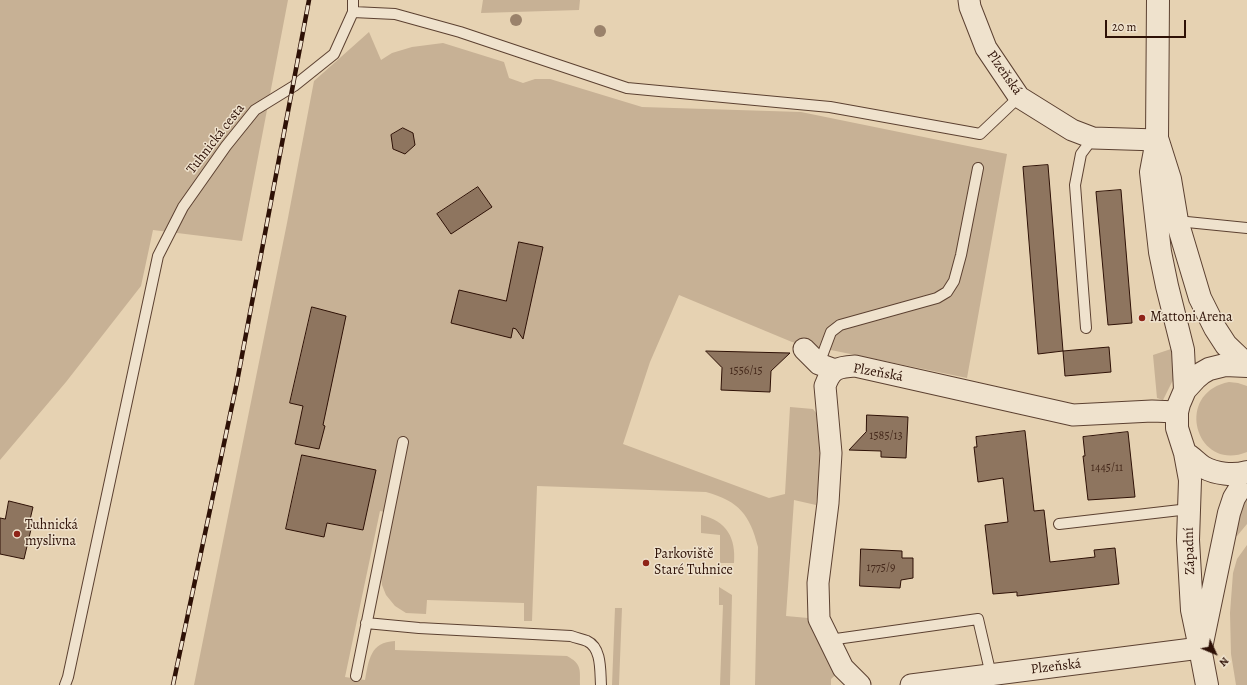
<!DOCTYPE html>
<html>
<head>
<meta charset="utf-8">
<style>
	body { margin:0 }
	#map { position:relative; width:1247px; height:685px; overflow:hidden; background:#e6d2b2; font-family:Alegreya,serif }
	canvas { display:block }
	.north { position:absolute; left:1195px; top:633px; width:40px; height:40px; -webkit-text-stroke:3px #efe2cd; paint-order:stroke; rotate:134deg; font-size:11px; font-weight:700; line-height:16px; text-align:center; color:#2e1106 }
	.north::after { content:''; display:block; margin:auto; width:14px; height:18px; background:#2e1106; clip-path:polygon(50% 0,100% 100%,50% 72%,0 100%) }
	.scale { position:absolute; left:1105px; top:20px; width:81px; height:18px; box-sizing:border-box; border:2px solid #2e1106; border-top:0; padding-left:5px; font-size:12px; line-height:14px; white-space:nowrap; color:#2e1106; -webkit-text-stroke:3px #efe2cd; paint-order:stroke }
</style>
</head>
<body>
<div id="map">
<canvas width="1247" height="685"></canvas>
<div class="north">N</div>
<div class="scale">20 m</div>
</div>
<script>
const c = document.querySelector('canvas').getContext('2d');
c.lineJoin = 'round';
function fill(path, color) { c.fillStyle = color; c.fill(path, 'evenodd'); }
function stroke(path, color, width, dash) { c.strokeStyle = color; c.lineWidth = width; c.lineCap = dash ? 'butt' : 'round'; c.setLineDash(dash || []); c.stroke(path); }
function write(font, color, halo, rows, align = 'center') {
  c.font = font + ' Alegreya,serif'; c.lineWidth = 3; c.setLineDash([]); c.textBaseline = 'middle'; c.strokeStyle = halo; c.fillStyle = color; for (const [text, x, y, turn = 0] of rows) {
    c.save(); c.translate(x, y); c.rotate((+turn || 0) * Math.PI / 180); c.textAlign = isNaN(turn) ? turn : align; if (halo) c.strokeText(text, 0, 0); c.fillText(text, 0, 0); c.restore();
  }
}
fill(new Path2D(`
	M0,0h288l-46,241 -89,-11 -12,56 -75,96 -66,78z
	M483,0h97l-1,10 -98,3z
	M369,32l12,28 11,-7 20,-6 31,-4 61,19 5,16 14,5 12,-4h15l92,28 159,5 206,42 -40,224 -175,-36 -113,-47 -29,67 -27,82 146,54 16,-4 5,-87 23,2 7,9 3,36 -7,51 -22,-5 -8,116 33,3 24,49 -12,11v6h-76l3,-138c-8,-32 -19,-46 -52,-55l-169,-6 -5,135h-8v-18l-97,-3 -1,14 -20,-1 -11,-7 -9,-11 -4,-10 -1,-11 13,-60 -14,-3 -35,166 20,3c4,-20 5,-38 30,-39v9l172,6c15,8 13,14 13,29h-386l93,-462 27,-142z
	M1174,348l3,24 -14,28 -6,-2 -4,-43z
	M1229,382l9,1 9,3v66c-51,21 -74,-59 -18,-70z
	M1247,495v29l-10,12 -9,1z
	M701,515c26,6 35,23 33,48h-14v-28l-19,-2z
	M1247,545v140h-11l-5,-31 -1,-41 3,-40 4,-14z
	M719,587l13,8 -2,90h-10l3,-80h-4z
	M615,608h7l-3,77h-7z`), '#c7b195');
const building = new Path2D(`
	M403,128l10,5 2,12 -10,9 -12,-5 -2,-14z
	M1048,165l15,186 46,-4 2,25 -46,4 -2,-25 -25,3 -15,-187z
	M478,187l14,20 -41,27 -14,-20z
	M1121,190l11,133 -24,2 -12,-133z
	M519,242l24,5 -20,92 -7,-10 -3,-1 -2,10 -60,-15 8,-33 47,11z
	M312,307l34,9 -23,109 2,1 -6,23 -24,-5 8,-38 -13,-3z
	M706,351l84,2 -19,18 -1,21 -49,-2 1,-22z
	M867,415l41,2 -2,41 -25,-1v-6l-32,-1 17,-18z
	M1025,431l9,80 10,-1 6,52 45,-5 -1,-7 21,-2 4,36 -102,12v-4l-24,2 -8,-69 23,-3 -5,-44 -25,4 -4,-35h3l-1,-10z
	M1128,432l7,65 -47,3 -5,-44h2l-2,-19z
	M302,455l74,15 -13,60 -36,-7 -3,14 -38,-8z
	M9,501l24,6 -4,17 3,1 -8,34 -24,-5v-36l5,1z
	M861,549l41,2v7h11v20l-12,2 -1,8 -40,-2z`);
fill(building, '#8e755f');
stroke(building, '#2e1106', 1);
const service = new Path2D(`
	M353,12l42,2 65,18 167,56 203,19 150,27 39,-37
	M1177,221l70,7
	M1086,328l-11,-143 6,-31 12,-16
	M819,364l12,-32 9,-7 97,-27 10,-6 7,-11 7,-26 17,-87
	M1059,524l130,-15
	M366,623l53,5 152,8c5,2 11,3 16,5 15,7 13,30 14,44
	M829,640l149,-21 13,56
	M356,676l47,-234
	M65,685l3,-8 90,-421 25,-49 43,-61 29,-36 39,-24 40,-32 19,-42v-12`);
const minor = new Path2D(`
	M969,0l1,7 16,41 33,49 53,33 21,8 64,2
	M804,349l15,15 16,6
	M860,685l-17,-17 -24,-49 -1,-36 10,-80 3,-50 -6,-67c6,-17 12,-19 30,-20l218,49 79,-4 25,1
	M911,685l289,-37`);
const tertiary = new Path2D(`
	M1158,0l-1,140 -6,32 9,80 7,34 16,64 2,40
	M1158,141l12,38 7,42 23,77 15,30 11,17 21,20
	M1185,453c7,4 12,10 18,14 13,7 30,9 44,5
	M1202,643l27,-130 5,-15 13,-21
	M1207,685l-7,-37 -8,-38 -4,-70 2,-60 -5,-27 -8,-25v-16l2,-8 6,-14 11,-12 6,-5 7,-4 16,-4 22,1`);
stroke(service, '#5c4131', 12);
stroke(minor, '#5c4131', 23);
stroke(tertiary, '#5c4131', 24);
stroke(service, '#efe2cd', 10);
stroke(minor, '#efe2cd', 21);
stroke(tertiary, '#efe2cd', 22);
const rail = new Path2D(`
	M173,685l64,-303 72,-382`);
stroke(rail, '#2e1106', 4.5);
stroke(rail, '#efe2cd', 3, [9]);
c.fillStyle = '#9a826b';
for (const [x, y] of [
	[516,20],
	[600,31]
]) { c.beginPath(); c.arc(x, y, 6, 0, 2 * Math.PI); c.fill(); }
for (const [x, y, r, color] of [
	[1142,318,4,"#8f2418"],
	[17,534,4,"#8f2418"],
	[646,563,4,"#8f2418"]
]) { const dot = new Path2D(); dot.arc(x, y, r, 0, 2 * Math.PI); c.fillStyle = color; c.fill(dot); stroke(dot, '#efe2cd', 1.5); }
write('12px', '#462a1c', null, [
	["1556/15",746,371],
	["1585/13",886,436],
	["1445/11",1107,468],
	["1775/9",881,568]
]);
write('14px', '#2e1106', '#efe2cd', [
	["Plzeňská",1004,73,55],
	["Tuhnická cesta",216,139,-52],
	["Plzeňská",878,373,10],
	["Západní",1190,551,-92],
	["Plzeňská",1056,667,-7]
]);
write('14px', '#2e1106', '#efe2cd', [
	["Mattoni Arena",1150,318],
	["Tuhnická",25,526],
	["myslivna",25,542],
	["Parkoviště",654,555],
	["Staré Tuhnice",654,571]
], 'left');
</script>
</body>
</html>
